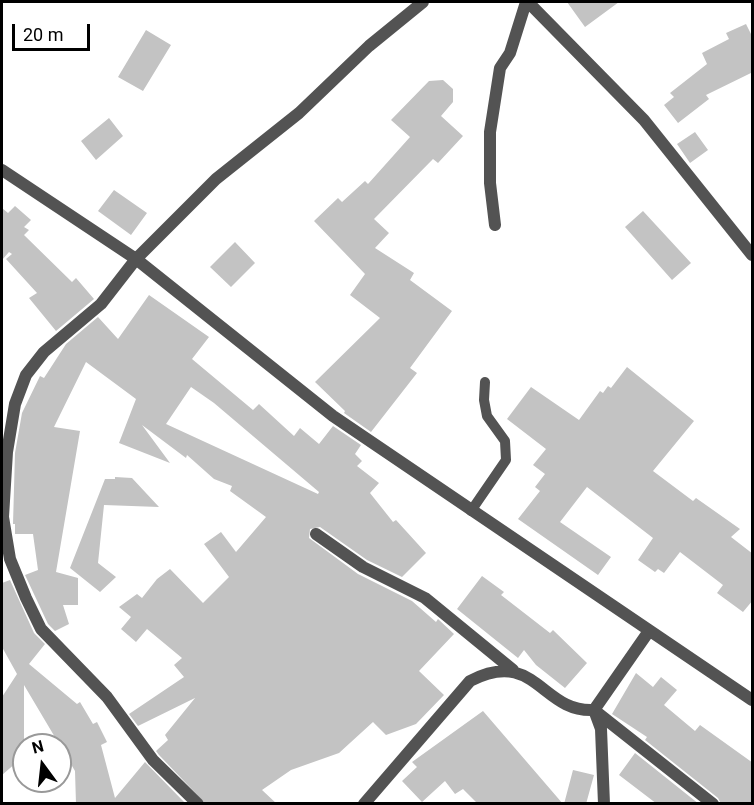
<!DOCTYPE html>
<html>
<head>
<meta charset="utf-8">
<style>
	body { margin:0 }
	#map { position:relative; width:754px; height:805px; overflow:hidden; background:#fff; font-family:Roboto,sans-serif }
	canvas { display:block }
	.frame { position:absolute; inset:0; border:3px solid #000; pointer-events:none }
	.north { position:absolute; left:12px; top:733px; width:60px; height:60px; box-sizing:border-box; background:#fff; border:2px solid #999; border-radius:50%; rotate:345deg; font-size:16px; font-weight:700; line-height:24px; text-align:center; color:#000 }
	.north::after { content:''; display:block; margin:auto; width:21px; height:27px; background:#000; clip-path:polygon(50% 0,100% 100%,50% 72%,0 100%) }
	.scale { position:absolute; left:12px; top:24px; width:78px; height:27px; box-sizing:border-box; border:3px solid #000; border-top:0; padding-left:8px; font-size:18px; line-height:21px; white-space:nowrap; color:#000; -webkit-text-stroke:4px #fff; paint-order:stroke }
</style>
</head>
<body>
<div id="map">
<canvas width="754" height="805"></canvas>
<div class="frame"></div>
<div class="north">N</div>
<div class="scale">20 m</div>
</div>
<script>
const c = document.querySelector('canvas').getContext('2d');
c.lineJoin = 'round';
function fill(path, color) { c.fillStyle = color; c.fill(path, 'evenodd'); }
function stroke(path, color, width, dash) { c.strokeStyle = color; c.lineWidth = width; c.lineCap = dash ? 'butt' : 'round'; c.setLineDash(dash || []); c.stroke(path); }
fill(new Path2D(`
	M567,2h52l-34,25z
	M746,24l7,14v34l-47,23 3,4 -31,24 -14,-18 10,-8 -4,-4 37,-29 -5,-11 27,-14 -3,-6z
	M146,30l25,15 -28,46 -25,-14z
	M443,80l10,9v13l-12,14 22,20 -25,27 -5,-4 -59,60 15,14 -14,15 39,25 -4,7 42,31 -42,57 7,5 -46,59 -27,-19 1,-2 -30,-29 65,-64 -30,-23 15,-21 -51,-53 24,-23 4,4 23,-21 3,3 42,-47 -19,-17 38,-39z
	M109,118l14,18 -27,24 -15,-19z
	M695,132l13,18 -18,13 -13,-19z
	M114,190l33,23 -16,22 -33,-24z
	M15,206l16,14 -7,7 5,3 -5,5 48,47 4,-4 18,21 -38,32 -27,-33 8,-5 -31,-34 6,-5 -3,-2 -7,8v-52l6,5z
	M643,211l48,52 -19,17 -47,-53z
	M235,242l20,21 -24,24 -21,-20z
	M149,295l60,42 -17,22 61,51 6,-6 35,32 6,-8 19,16 14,-18 28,19 -6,9 7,7 -5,5 22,17 -9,10 23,29 3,-2 30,33 -24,24 -35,-17 -47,-33 -10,2 -1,9 49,36 54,27 24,21 2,-3 16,15 -35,37 25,24 -28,29 -30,11 -13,-13 -34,31 -48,17 -29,20 15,14h-71l-47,-49 -3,-4 12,-11 -3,-5 30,-37 -57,28 -9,-12 55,-37 -10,-12 8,-7 -35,-29 -11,13 -15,-13 10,-12 -12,-10 18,-13 5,4 15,-19 13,-10 33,34 26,-26 -25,-33 17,-12 15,20 30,-35 -36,-26 2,-5 -18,-7 -27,-24 -1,3 -44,-33 28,38 -51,-20 17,-44 -50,-37 -32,65 26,4 -24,141 22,6v27h-15l6,19 -14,7 -7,-7 -23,-49 13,-5 -5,-36h-18v-10h-2l2,-71 7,-40 18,-37 4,2 22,-34 32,-27 20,22zM191,387l23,16 105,89 -1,2 -152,-70z
	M627,367l67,54 -41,50 40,30 3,-3 44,31 -9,8 22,17v46l-10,12 -26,-19 6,-8 -43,-33 -16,21 -6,-4 -3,3 -17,-12 15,-22 -66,-51 -27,35 51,35 -13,18 -80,-56 22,-28 -5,-4 10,-13 -12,-9 13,-16 -39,-30 24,-32 48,33 21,-29 3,2 5,-7 3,2z
	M115,477l17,1 27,29 -55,-2 -6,58 18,14 -16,15 -30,-24 35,-89h10z
	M482,576l22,16 -3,3 49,38 3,-3 34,33 -22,25 -29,-23 -12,-15 -6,8 -61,-49z
	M10,580l24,53 11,11 -16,20 48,40 3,-2 13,22 4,-2 10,20 -6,3 14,53 30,-36 41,42h-110l-1,-33 -51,-86v71l-22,19v-78l15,-23 -15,-27v-64z
	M636,673l17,14 8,-10 16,13 -13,15 31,26 5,-6 53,38v41h-32l-3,-6 -73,-58 2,-3 -35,-23z
	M483,711l80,93h-85l-15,-15 -8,5 -10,-13 -23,21 -20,-21 15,-14 -5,-5z
	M635,753l64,51h-42l-38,-29z
	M573,770l21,5 -8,29h-22z`), '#c3c3c3');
stroke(new Path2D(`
	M471,511l35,-51 -1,-19 -18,-25 -3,-16 1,-18`), '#535353', 10);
stroke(new Path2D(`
	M528,2l116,118 108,135
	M2,170l134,89 197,157 419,284
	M495,225l-5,-42v-51l10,-64 10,-15 16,-51
	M316,534l47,33 62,31 88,72
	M594,710l119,94
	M594,710l7,19 3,75
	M198,804l-45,-44 -46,-63 -66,-68 -15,-31 -16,-39 -7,-42 4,-65 8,-48 11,-29 18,-23 57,-48 35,-45 80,-80 83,-66 70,-67 54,-44
	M364,804l106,-123c66,-34 71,32 124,29l55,-79`), '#535353', 12);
</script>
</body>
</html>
